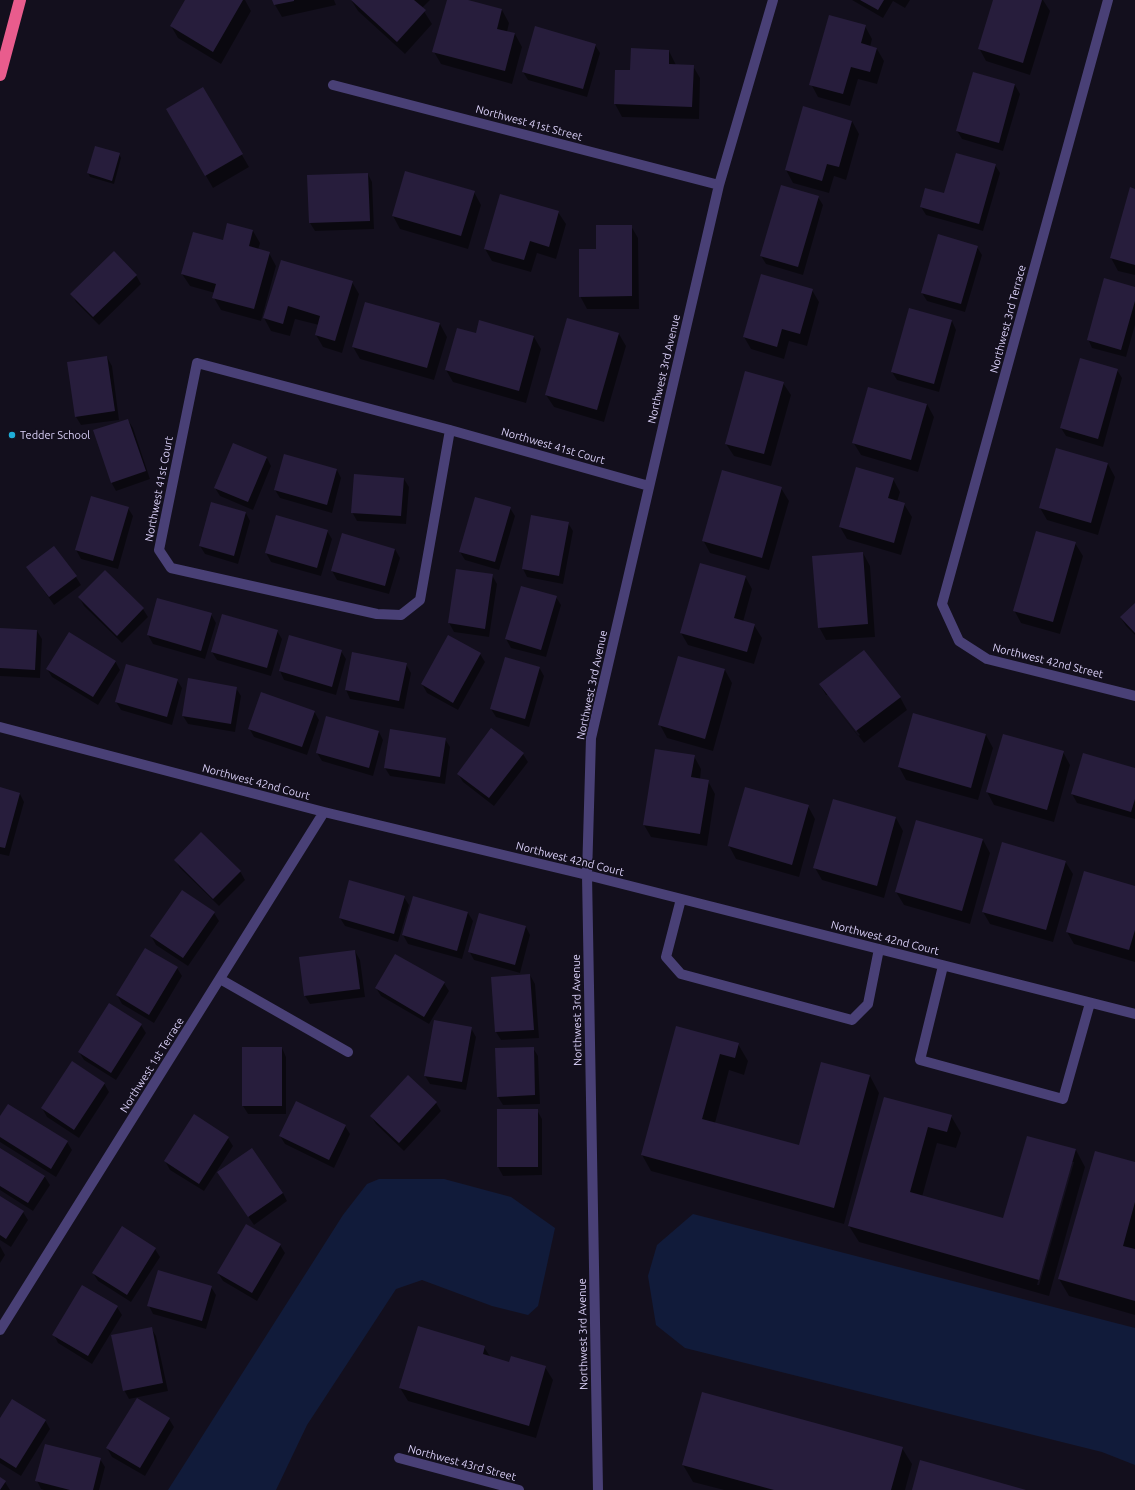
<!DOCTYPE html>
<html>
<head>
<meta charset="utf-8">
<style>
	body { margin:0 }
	canvas { display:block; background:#130f1d }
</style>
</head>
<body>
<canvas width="1135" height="1490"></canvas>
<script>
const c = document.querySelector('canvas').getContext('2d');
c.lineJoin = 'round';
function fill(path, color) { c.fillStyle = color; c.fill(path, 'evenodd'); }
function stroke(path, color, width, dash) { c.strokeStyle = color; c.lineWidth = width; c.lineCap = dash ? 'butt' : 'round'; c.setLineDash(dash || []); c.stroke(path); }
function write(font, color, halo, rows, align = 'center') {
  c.font = font + ' Ubuntu,sans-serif'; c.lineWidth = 3.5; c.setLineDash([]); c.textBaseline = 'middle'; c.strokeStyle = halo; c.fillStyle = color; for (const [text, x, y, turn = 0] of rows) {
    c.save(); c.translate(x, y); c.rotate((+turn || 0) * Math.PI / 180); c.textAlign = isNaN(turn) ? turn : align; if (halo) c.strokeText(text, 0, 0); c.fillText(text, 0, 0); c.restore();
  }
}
fill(new Path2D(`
	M379,1179h65l67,18 44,31 -17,78 -10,9 -36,-9 -70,-26 -26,9 -89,136 -31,65h-108l175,-275 24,-31z
	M693,1214l442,114v137l-33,-13 -417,-104 -29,-23 -8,-49 9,-31z`), '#111b3a');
fill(new Path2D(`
	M186,0h59l6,11 -30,53 -43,-26 -7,-12z
	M273,0h61l2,5 -54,12 -7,-12z
	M351,0h79l-8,8 10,16 -27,30 -47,-43z
	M448,0h17l37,10 7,13 -2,9 8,2 7,13 -10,37 -71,-20 -7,-12z
	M852,0h58l-5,8 -12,-7 -10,17z
	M994,0h49l7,11 -20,64 -44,-14 -7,-13z
	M865,26l7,13 -2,8 7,2 7,12 -7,23 -19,-5 -8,27 -32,-9 -7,-13z
	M595,45l5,8 -13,44 -59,-17 -5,-8z
	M669,51l7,14 17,1 7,12 -1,41 -77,-2 -7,-13 16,-33z
	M973,73l42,12 5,9 -17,57 -41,-12 -5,-8z
	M203,88l46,79 -36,21 -46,-79z
	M852,121l7,13 -13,46 -12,-4 -5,17 -36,-10 -7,-13z
	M95,147l24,7 2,4 -7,26 -24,-7 -2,-4z
	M995,165l5,8 -17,58 -57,-16 -5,-8 24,-13z
	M405,172l69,20 7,13 -13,44 -68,-20 -7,-13z
	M368,174l4,8 2,47 -59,2 -5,-8z
	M1135,190v85l-17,-4 -7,-13z
	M818,197l5,8 -20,70 -37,-11 -5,-8z
	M558,212l8,12 -10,35 -19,-6 -6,19 -39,-11 -7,-12z
	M631,226l7,12 1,71h-52l-7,-13 17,-46z
	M253,231l7,12 -2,7 11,3 7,13 -15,55 -40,-11 -7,-12 1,-5 -25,-7 -8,-12 41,-33z
	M977,247l5,8 -17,57 -38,-11 -5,-8z
	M281,261l71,21 7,12 -17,59 -19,-6 -7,-12 3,-10 -24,-6 -5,17 -19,-5 -7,-13z
	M136,275l5,9 -42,41 -23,-23 -4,-8z
	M1135,288v37l-9,32 -34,-9 -4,-9z
	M812,290l7,12 -12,44 -18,-5 -5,18 -33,-10 -7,-12z
	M952,321l4,9 -17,62 -42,-12 -5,-8z
	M440,324l7,13 -13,43 -74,-21 -7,-12z
	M619,334l7,12 -22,76 -50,-15 -8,-12z
	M476,335l58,2 7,12 -15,54 -73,-21 -7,-12z
	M107,357l5,9 7,54 -38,5 -5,-8z
	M1117,370l5,8 -19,69 -37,-11 -5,-8z
	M783,383l8,12 -20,71 -37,-10 -8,-12z
	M927,404l7,13 -16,55 -57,-17 -8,-13z
	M128,420l5,8 17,51 -34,12 -5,-9z
	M1057,449l51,15 7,13 -17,58 -51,-15 -7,-12z
	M267,458l4,8 -18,44 -33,-14 -5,-8z
	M337,470l4,8 -9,35 -52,-15 -5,-8z
	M404,479l5,8 -3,37 -49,-3 -5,-9z
	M893,479l7,13 -3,10 7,2 8,13 -11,38 -54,-16 -7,-12z
	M781,488l8,13 -20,69 -59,-17 -7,-13z
	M128,508l5,8 -15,53 -37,-10 -5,-9z
	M510,508l5,8 -16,54 -34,-10 -5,-8z
	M246,513l4,8 -12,43 -33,-10 -5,-8z
	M568,523l5,8 -10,53 -36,-7 -4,-8z
	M327,531l5,8 -11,37 -50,-14 -5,-9z
	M1075,543l8,13 -23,78 -39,-11 -7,-13z
	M395,549l5,9 -11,36 -52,-14 -5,-9z
	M863,553l7,13 5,71 -49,3 -7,-13z
	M27,567l49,10 5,8 -27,20z
	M105,571l38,38 5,8 -26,26 -38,-37 -5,-9z
	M492,575l5,9 -8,53 -35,-5 -5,-9z
	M745,576l7,13 -9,33 11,3 8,13 -8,26 -66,-19 -7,-12z
	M556,597l5,8 -15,52 -35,-9 -5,-9z
	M158,599l53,15 5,9 -11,36 -52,-15 -5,-9z
	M1135,604v31l-9,-9 -5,-8z
	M0,629l37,2 5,8 -2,39 -40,-2z
	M277,631l5,8 -11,37 -54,-16 -5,-8z
	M290,636l51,15 5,8 -10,36 -52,-15 -4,-9z
	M353,653l53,11 5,9 -7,36 -54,-10 -4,-9z
	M480,654l5,8 -27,48 -31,-17 -5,-9z
	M679,657l46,13 7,13 -19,68 -46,-13 -7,-13z
	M115,661l5,9 -22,35 -46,-28 -5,-8z
	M539,667l5,9 -15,51 -33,-10 -5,-8z
	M177,680l5,8 -10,37 -51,-15 -5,-8z
	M820,685l80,12 7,13 -43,33 -37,-47 31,40 2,-1 -31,-40h-3z
	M236,688l5,8 -6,36 -47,-8 -5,-8z
	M314,711l5,9 -12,35 -53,-18 -5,-9z
	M379,732l4,8 -10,36 -51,-15 -5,-8z
	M986,735l7,13 -15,52 -72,-20 -7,-13z
	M445,739l5,8 -5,37 -55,-8 -5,-8z
	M1063,752l7,13 -16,57 -60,-17 -7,-13z
	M523,754l5,8 -34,44 -31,-24 -5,-8z
	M694,756l7,13 -1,11 8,1 7,13 -8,52 -56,-9 -7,-12z
	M1135,769v50l-58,-16 -5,-9z
	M0,788l20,6 4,8 -15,54 -9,-2z
	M745,788l63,18 7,13 -16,58 -63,-18 -7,-13z
	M896,818l7,13 -19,67 -62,-18 -7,-12z
	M983,840l7,13 -20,71 -66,-19 -8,-13z
	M175,860l65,11 5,9 -26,26 -39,-38z
	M1065,861l8,13 -20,68 -63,-18 -7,-12z
	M1135,887v75l-61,-18 -7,-12z
	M404,897l5,8 -11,37 -53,-16 -5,-8z
	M414,898l54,15 5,8 -11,38 -54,-15 -5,-9z
	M214,913l5,8 -31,45 -32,-21 -5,-9z
	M526,927l4,8 -10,38 -46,-13 -5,-9z
	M355,951l5,9 5,37 -55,7 -5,-8z
	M177,968l5,8 -28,47 -32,-19 -5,-9z
	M530,975l5,9 4,54 -38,2 -5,-8 -4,-54z
	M444,983l5,8 -20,33 -48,-28 -5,-8z
	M141,1025l5,8 -30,47 -32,-20 -5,-8z
	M677,1027l61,17 10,17 -4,14 -15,-5 -14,53 84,23 71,-70 9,17 -35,131 -193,-53 -9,-16z
	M471,1028l5,9 -10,53 -36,-6 -5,-8z
	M282,1048l4,9v57h-38l-5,-8z
	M533,1048l5,8 2,48 -37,1 -5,-8z
	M408,1077l28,26 5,8 -37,40 -28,-27 -5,-8z
	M104,1083l5,9 -30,46 -32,-21 -5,-9z
	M885,1098l66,18 10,17 -5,15 -19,-5 -15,54 82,23 23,-83 49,13 9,17 -36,129 -190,-54 -10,-16zM1072,1162h2l-35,123h-2z
	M498,1110h39l5,9v56l-39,1 -5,-9z
	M0,1118l67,24 5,8 -16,27 -56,-35z
	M345,1126l5,8 -16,34 -49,-24 -5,-8z
	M228,1138l5,8 -29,45 -34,-21 -5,-9z
	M0,1149l45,28 5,8 -17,26 -33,-21z
	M1135,1163v152l-66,-19 -10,-17z
	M218,1172l65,21 4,8 -33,24z
	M0,1197l23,15 5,8 -17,27 -11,-7z
	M280,1245l5,8 -28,48 -34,-20 -5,-8z
	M0,1246l5,9 -5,8z
	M155,1249l5,8 -29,45 -33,-21 -5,-8z
	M211,1287l5,8 -10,34 -53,-15 -4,-8z
	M117,1307l5,8 -30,49 -34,-21 -4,-8z
	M151,1328l5,8 12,55 -39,8 -5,-9z
	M484,1347l7,11 19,6 35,3 8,13 -17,58 -128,-37 -8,-13z
	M169,1419l5,8 -29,49 -33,-19 -5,-9z
	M0,1420h45l5,9 -29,47 -21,-13z
	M902,1448l10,16 -7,26h-181l-31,-8 -10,-17z
	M100,1459l5,8 -6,23h-55l-3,-1 -4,-8z
	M0,1478l5,4 5,8h-10z`), '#0007');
fill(new Path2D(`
	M185,0h58l-30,52 -43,-26z
	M272,0h22v1l-20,4z
	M351,0h63l12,10 -29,32z
	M447,0h21l34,9 -5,20 18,4 -10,38 -73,-19z
	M860,0h24l-6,10z
	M993,0h49l-19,63 -45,-14z
	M829,15l37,10 -5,18 16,5 -7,24 -19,-5 -8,27 -34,-9z
	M535,26l61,18 -13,45 -61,-17z
	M631,48l38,2v14l25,1 -2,42 -78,-3 1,-34h15z
	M973,72l42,12 -16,59 -43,-12z
	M203,87l40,67 -38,22 -39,-67z
	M803,106l49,15 -13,46 -12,-3 -5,17 -37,-11z
	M95,146l25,7 -8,28 -25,-8z
	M956,153l40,11 -17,60 -59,-17 5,-19 19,5z
	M405,171l70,20 -14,45 -69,-20z
	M368,173l2,48 -61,2 -2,-48z
	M781,185l38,11 -21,71 -38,-11z
	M1130,187l5,2v76l-25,-7z
	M500,194l59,17 -10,36 -19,-6 -6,19 -40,-11z
	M227,223l26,7 -4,16 21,6 -16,57 -42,-11 4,-14 -35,-10 12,-42 30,8z
	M596,225h36v71l-53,1v-48h17z
	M938,234l40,12 -17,58 -40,-11z
	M114,251l23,24 -44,42 -23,-23z
	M281,260l72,21 -18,60 -20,-6 5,-19 -32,-10 -5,18 -20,-6z
	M761,274l52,15 -13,45 -18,-5 -5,18 -34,-10z
	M1104,278l31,9v14l-14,49 -34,-10z
	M365,302l75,21 -13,45 -75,-21z
	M909,308l43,12 -18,64 -43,-12z
	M567,318l52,15 -22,77 -52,-15z
	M479,320l55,16 -15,55 -74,-21 12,-42 19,5z
	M107,356l8,55 -40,6 -8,-55z
	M1080,358l38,11 -20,70 -38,-11z
	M745,371l39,11 -20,72 -39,-10z
	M868,387l59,17 -16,56 -59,-17z
	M128,419l18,52 -35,12 -18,-53z
	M233,443l34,14 -19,45 -34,-14z
	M1056,448l52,15 -17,60 -52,-15z
	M284,454l53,15 -10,36 -53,-15z
	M856,467l38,11 -6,20 17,5 -11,40 -55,-16z
	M722,470l60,17 -20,71 -60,-17z
	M354,474l50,4 -3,38 -50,-3z
	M91,496l38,11 -16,54 -38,-11z
	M475,497l36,10 -16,55 -36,-10z
	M211,502l35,10 -12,44 -35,-10z
	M276,515l52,15 -11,38 -52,-15z
	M531,515l38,7 -10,54 -37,-7z
	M1036,531l40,11 -23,80 -40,-11z
	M342,533l53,16 -10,37 -54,-15z
	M54,546l23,30 -28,21 -23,-30z
	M863,552l5,72 -50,4 -6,-72z
	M700,563l46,13 -12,42 21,6 -8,28 -67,-19z
	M456,569l37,5 -8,55 -37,-6z
	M105,570l39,38 -27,28 -39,-39z
	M521,586l36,10 -16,54 -36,-11z
	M157,598l55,15 -11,38 -54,-16z
	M1135,603v30l-15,-16z
	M222,614l56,16 -11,38 -56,-16z
	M0,628l37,2 -2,40 -35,-2z
	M69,632l47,29 -23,36 -47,-28z
	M289,635l53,15 -10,37 -53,-16z
	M448,635l33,18 -28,50 -32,-19z
	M864,650l37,47 -45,34 -37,-47z
	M352,652l55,11 -8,38 -54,-11z
	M678,656l47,13 -20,70 -47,-14z
	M505,657l35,10 -15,52 -35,-10z
	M126,664l52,15 -11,38 -52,-15z
	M188,678l49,9 -6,37 -49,-8z
	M261,692l54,19 -13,36 -54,-18z
	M913,713l73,21 -15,54 -73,-21z
	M326,716l53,15 -10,37 -53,-15z
	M491,728l33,25 -35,45 -32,-24z
	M390,729l56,9 -6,39 -56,-9z
	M1003,734l61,17 -17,59 -61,-18z
	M655,749l40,6 -4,22 18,3 -9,54 -57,-9z
	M1083,753l52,15v31l-4,13 -60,-18z
	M0,787l20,6 -15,55 -5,-1z
	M745,787l64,18 -17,60 -64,-19z
	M833,799l63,18 -19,69 -64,-18z
	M916,820l67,19 -21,72 -67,-19z
	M201,832l40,39 -28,28 -39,-39z
	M1002,842l64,19 -20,69 -64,-18z
	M1084,871l51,15v44l-6,20 -63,-18z
	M349,880l56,16 -11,38 -55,-16z
	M182,890l33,22 -32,46 -33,-22z
	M413,896l55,16 -11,39 -55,-16z
	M479,913l47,13 -11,39 -47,-13z
	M145,948l33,19 -29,48 -33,-20z
	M355,950l5,39 -56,7 -5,-39z
	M395,954l50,28 -21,35 -49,-29z
	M530,974l4,56 -39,2 -4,-55z
	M109,1003l33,21 -31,49 -33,-21z
	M434,1020l38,7 -10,55 -38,-6z
	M676,1026l63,17 -4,15 -15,-4 -18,65 97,26 22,-83 49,13 -36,133 -193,-53z
	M242,1047h40v59h-40z
	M534,1047l1,48 -38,2 -2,-49z
	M72,1061l33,22 -31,47 -33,-22z
	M408,1075l29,27 -38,41 -29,-27z
	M884,1097l68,18 -5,17 -19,-5 -18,65 93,26 24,-82 49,13 -37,131 -191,-54z
	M296,1101l50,24 -17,35 -50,-24z
	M8,1104l60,37 -17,28 -51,-32v-21z
	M497,1109h41v58h-41z
	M194,1114l35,23 -30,47 -35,-23z
	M0,1148l45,28 -17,27 -28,-17z
	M252,1148l31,45 -35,24 -31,-45z
	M1095,1151l40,11v40l-12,44 12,3v52l-77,-22z
	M0,1196l24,15 -18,28 -6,-4z
	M246,1224l35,20 -29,49 -35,-20z
	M122,1226l34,22 -29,47 -35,-22z
	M158,1270l54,16 -10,35 -55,-15z
	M82,1285l36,21 -30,50 -36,-21z
	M418,1326l67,20 -2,8 26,8 2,-6 35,10 -17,60 -130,-38z
	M152,1327l11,56 -40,8 -12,-56z
	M702,1392l201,55 -12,43h-117l-92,-25z
	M137,1398l33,20 -30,50 -34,-20z
	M12,1399l34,21 -30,48 -16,-10v-40z
	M45,1444l56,14 -8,32h-23l-35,-9z
	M920,1460l106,30h-114z
	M0,1477l6,4 -6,9z`), '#271d3c');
stroke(new Path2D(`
	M1108,0l-166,604 17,37 28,18 148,37
	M333,85l386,100
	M450,430l-30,170 -19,15 -24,-1 -206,-46 -12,-18 38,-187 253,67 199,56
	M0,727l324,85 263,63 548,139
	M681,899l-15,58 15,17 171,46 16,-16 11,-55
	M943,966l-23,94 143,39 27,-96
	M220,979l128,73
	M0,1330l324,-518
	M399,1458l120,32
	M598,1490l-11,-615 4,-137 128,-553 54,-185`), '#494076', 10);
stroke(new Path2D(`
	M0,75l20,-75`), '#e95c8d', 12);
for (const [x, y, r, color] of [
	[12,435,4,"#1eadd8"]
]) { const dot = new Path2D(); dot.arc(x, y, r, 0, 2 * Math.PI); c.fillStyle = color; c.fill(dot); stroke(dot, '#130f1d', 1.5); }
write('11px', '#dbd1f9', '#130f1d', [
	["Northwest 41st Street",529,123,15],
	["Northwest 3rd Terrace",1008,319,-75],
	["Northwest 3rd Avenue",664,369,-77],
	["Northwest 41st Court",553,446,16],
	["Northwest 41st Court",159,489,-79],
	["Northwest 42nd Street",1048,661,14],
	["Northwest 3rd Avenue",592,685,-78],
	["Northwest 42nd Court",256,782,15],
	["Northwest 42nd Court",570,859,14],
	["Northwest 42nd Court",885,938,14],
	["Northwest 3rd Avenue",577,1010,-91],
	["Northwest 1st Terrace",152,1065,-58],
	["Northwest 3rd Avenue",583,1334,-91],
	["Northwest 43rd Street",462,1463,15]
]);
write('11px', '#dbd1f9', '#130f1d', [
	["Tedder School",20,435]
], 'left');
</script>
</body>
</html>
